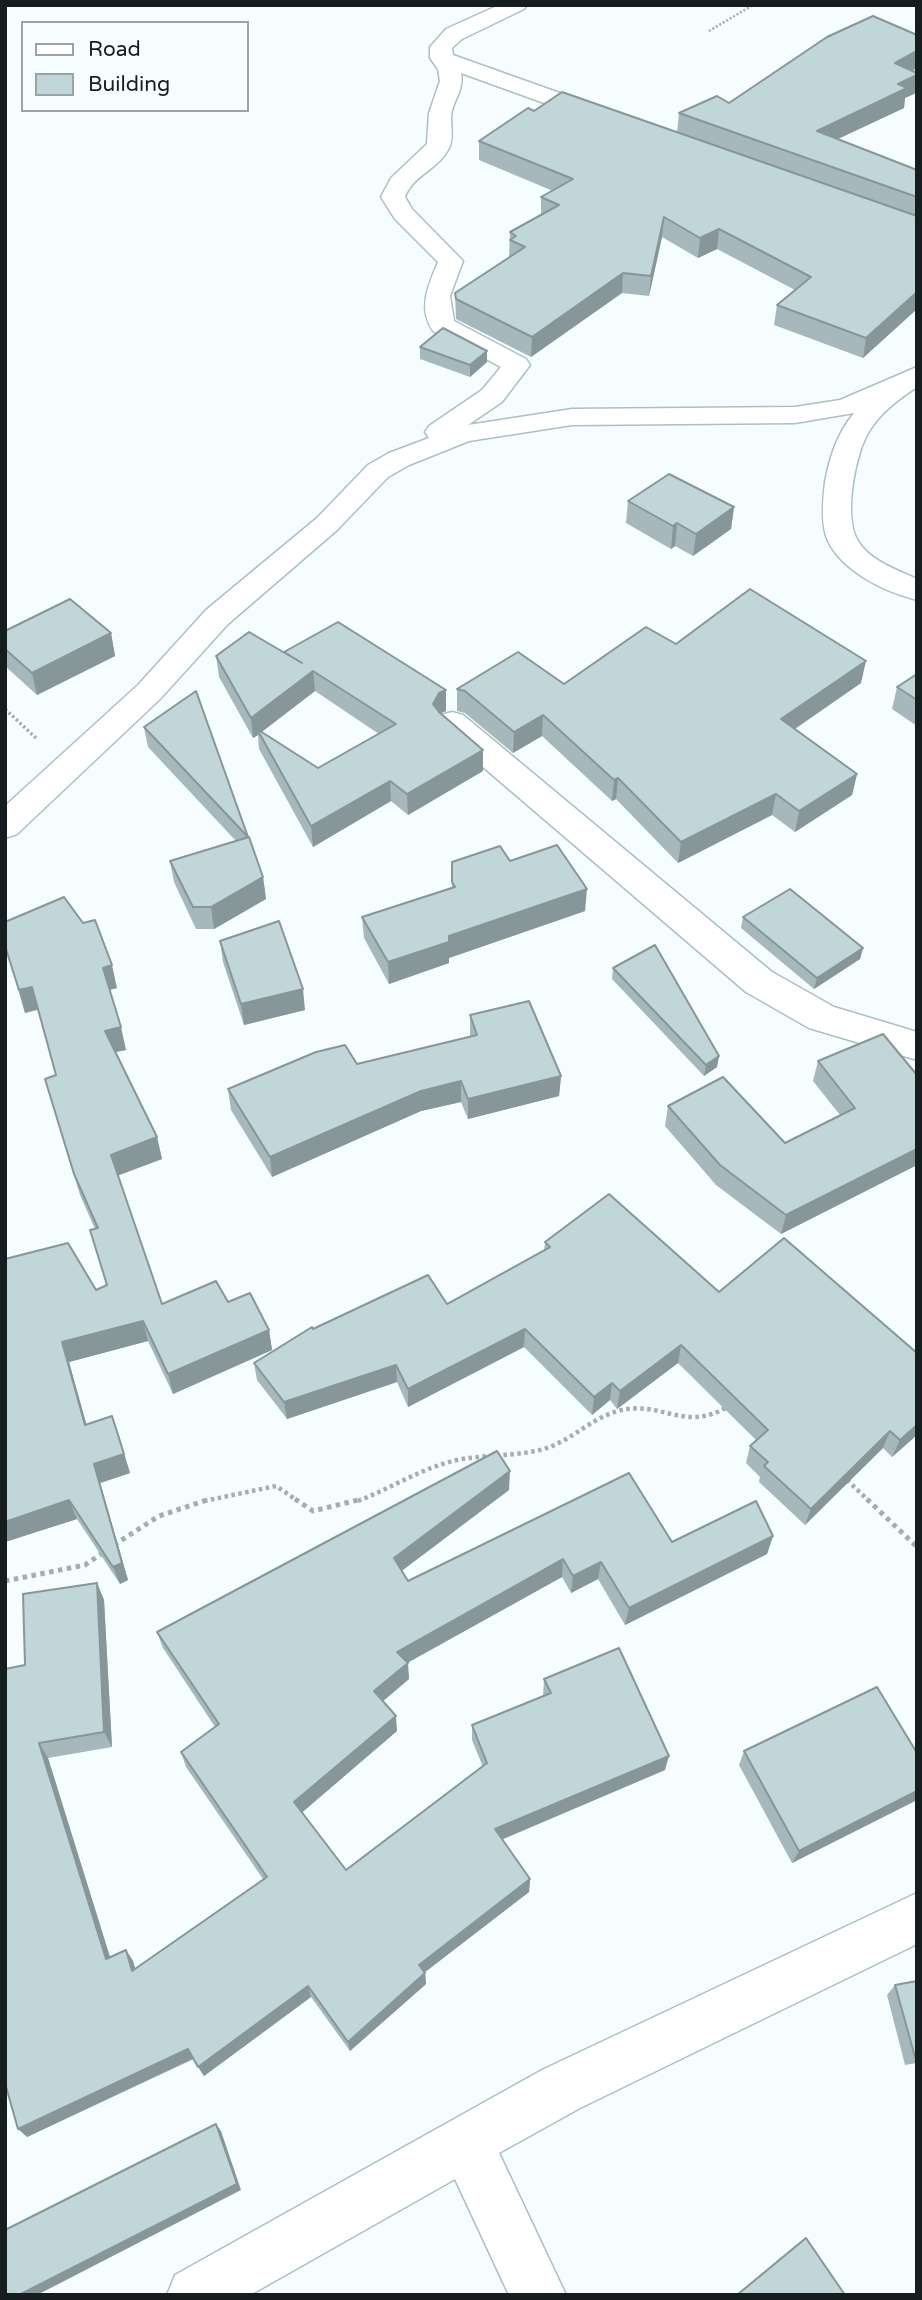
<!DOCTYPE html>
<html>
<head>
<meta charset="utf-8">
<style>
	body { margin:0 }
	#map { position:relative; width:922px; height:2300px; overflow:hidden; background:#f5fdfe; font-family:"Varela Round",sans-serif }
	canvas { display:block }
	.frame { position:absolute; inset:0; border:7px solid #151d1e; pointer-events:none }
	.legend { position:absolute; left:21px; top:21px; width:228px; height:91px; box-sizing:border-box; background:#f5fdfe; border:2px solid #9ba3a4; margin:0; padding:9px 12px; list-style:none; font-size:21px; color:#151d1e }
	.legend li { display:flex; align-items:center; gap:14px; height:35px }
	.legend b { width:35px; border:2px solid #9ba3a4 }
</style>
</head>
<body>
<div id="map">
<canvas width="922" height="2300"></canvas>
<div class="frame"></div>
<ul class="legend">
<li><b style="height:9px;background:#fff"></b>Road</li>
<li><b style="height:19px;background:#c1d6d9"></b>Building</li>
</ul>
</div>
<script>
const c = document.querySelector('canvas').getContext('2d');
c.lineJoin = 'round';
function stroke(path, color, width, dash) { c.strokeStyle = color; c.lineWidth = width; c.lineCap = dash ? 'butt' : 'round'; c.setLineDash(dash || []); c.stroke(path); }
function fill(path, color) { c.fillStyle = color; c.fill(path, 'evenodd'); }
const street = new Path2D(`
	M499,5h28l-3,4 -62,30 -10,9 1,7 157,56 3,5 -3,5h-16l-133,-48c3,14 -5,24 -9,37 -3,12 3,26 -3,38 -10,21 -36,27 -44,49l7,12 51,52 -13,35 4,25 72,38 4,6 -28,37 -34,23 104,-16 223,-2 45,-7 77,-33v20c-17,11 -36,25 -47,43 -15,22 -27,87 -12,111 11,19 39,29 59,38v21c-32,-8 -79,-30 -91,-64 -5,-16 -3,-37 -1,-54 5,-26 12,-48 29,-69l-59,10 -223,2 -103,16 -60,24 -21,12 -51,53 -109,94 -68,75 -143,135 -12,4v-32l133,-121 68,-75 111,-92 51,-53 21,-12 40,-15 -4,-6 4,-6 53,-36 19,-23 -68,-36c-16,-23 -4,-47 5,-69l-43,-43 -14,-22 10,-19 36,-34 2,-31 11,-32 -2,-12 -8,-11v-11l16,-18z
	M452,712l11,3 309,257 62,35 83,25v28l-108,-32 -63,-36 -305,-261 -5,-8 5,-8z
	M917,1893v51l-337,164 -81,45 67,142h-57l-54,-116 -205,116h-83l8,-20 367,-205z`);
stroke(street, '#abc0c3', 3);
stroke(new Path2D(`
	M709,31l44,-26`), '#a5adae', 2.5, [2, 2]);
stroke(new Path2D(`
	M5,709l32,30`), '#a5adae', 3.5, [2.5, 2.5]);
stroke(new Path2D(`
	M847,1480l22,21
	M204,1501l72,-15 22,15
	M358,1501c33,-13 64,-33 99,-41 30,-6 61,-3 90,-12 26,-9 45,-30 71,-37 42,-12 66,22 109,-4`), '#a5adae', 4.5, [3.5, 3.5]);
stroke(new Path2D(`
	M295,1499l18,12 49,-12
	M867,1499l50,48
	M114,1545l45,-29 51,-17
	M5,1581l80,-16 19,-13`), '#a5adae', 5, [4.5, 4.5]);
fill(street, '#fff');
fill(new Path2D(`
	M917,35v33l-5,2 5,3 -1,20 -11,5 -1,10 -66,31 79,31v139l-54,49 -89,-33 3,-20 18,-15 -78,-41 -19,9 -36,-21 -13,59 -27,-3 -91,64 -75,-38 -1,-26 54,-36 1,-25 31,-17v-18l12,-6 -74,-31v-19l55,-30 143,21 2,-19 50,-10z
	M420,347l67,15 -17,15 -50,-18z
	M628,501l106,6 -3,22 -38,27 -18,-10 -4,3 -45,-26z
	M5,631l106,2 4,23 -78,39 -32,-29z
	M676,644l185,39 -66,46 62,45 -5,21 -57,37 -23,-17 -94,48 -62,-64 -4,2 -70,-65 -29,17 -48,-40 -8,-2v-22l107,-5z
	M285,653l161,58 -6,2 43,37v21l-75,44 -17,-14 -78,46 -54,-98 -1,-14 -5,3 -34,-61 -3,-21zM315,691l64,43 -61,34 -56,-36z
	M917,674v52l-25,-17 5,-22z
	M196,691l67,186 3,22 -52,30h-18l-22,-47 -4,-21 66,-20 -88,-94 -4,-20z
	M510,861l75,50 -136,47v5l-60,21 -25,-46 -2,-21 90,-30v-25z
	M743,917l120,31 -3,11 -46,30 -73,-61z
	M220,941l85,69 -61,15 -21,-63z
	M5,946l112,42 -7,2 16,60 -11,2 42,85 5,22 -44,16 44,129 66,-2 41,28 3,20 -99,44 -25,-53 -79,21 17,63 33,10 11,38 -30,10 28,97 -8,4 -43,-65 -72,23v-283l91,31 11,-5 -12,-56 -15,-34 -35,-116 11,-4 -18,-65 -13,3z
	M613,968l106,88 -2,11 -13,9 -92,-97z
	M470,1015l91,61 -2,20 -91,23 -7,-17 -40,9 -149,66 -41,-67 -3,-21 129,-25 113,-27z
	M818,1061l99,14v90l-136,69 -65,-49 -51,-59 3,-20 117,37 55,-28 -27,-34z
	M545,1242l174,50 198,61v82l-25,22 -9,-9 -78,77 -46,-43 1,-5 -14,-14 4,-17 7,-5 -79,-78 -61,46 -7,-9 -18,15 -68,-68 -116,60 -11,-25 -110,37 -30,-39 -3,-17 59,-34 134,-25 97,-53z
	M509,1490l-108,81 7,10 264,-39 101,-6 -6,18 -142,71 -27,-46 -27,14 -9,-16 -155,86 2,16 -26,22 14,30 -95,81 44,58 137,-103 -11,-27v-15l71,-29 1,-17 121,91 -163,69 28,40 -1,13 -104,80 1,12 -76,67 -39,-54 -107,79 -10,-17 -167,78 -2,-472 72,-82 7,17 8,147 -64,11 62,199 16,-7 7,11 2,8 128,-90 -77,-112 -5,-15 34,-25 -52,-79 -6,-16z
	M744,1751l173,2v47l-125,63 -53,-98z
	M917,1981v82l-12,2 -18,-70 8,-10z
	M806,2238l39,57h-109l60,-50z`), '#a6b8bb');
fill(new Path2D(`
	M917,51v17l-26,14 4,-19z
	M917,75l-1,18 -11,5 -1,10 -90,42 3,-19 81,-47z
	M664,217l-2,20 -13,59 2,-20z
	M719,229l-2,20 -19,9 2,-20z
	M623,273l-1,20 -91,64 1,-20z
	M917,292v17l-54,49 3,-20z
	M487,351v11l-17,15v-12z
	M734,507l-3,22 -38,27 3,-22z
	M677,523l-2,23 -4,3 2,-23z
	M111,633l4,23 -78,39 -5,-22z
	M866,661l-5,22 -84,58 4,-22z
	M313,671l2,20 -55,42 -3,-4 1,6 -5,3 -2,-20z
	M446,690v21l-7,3 -6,-10 6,-11z
	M543,715l-1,21 -29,17 1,-21z
	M483,750v21l-75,44 -1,-21z
	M857,774l-5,21 -57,37 4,-21z
	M618,778l-2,21 -4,2 2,-21z
	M390,781l1,20 -78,46 -2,-21z
	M776,794l-4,21 -94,48 3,-21z
	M263,877l3,22 -52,30 -3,-22z
	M587,889l-2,22 -136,47v-22z
	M449,942v21l-60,21 -1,-22z
	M863,948l-3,11 -46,30 3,-11z
	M112,965l5,23 -9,2 -5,-22z
	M32,987l6,22 -13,4 -6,-23z
	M303,989l2,21 -61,15 -3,-21z
	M121,1027l5,23 -15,3 -6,-22z
	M719,1056l-2,11 -13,9 2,-11z
	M561,1076l-2,20 -91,23v-20z
	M461,1081v21l-40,9 -149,66 -2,-20 151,-66z
	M157,1137l5,22 -45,17 -6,-21z
	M917,1149v16l-136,69 5,-19z
	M143,1321l5,20 -79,21 23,82 -7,-19 -23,-83z
	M525,1329l-1,18 -116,60v-18z
	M269,1330l3,20 -99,44 -5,-20z
	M681,1345l-3,18 -61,46 3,-18z
	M396,1365l1,17 -110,37 -3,-17z
	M612,1383l-2,17 -18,15 2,-18z
	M112,1416l18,57 -30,10 28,97 -8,4 -7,-17 -19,-103z
	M917,1425v10l-25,22 8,-17z
	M890,1431l-7,17 -78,77 6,-16z
	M510,1471l-1,19 -114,86 -1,-18z
	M69,1500l8,19 -72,23v-20z
	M773,1536l-6,18 -142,71 4,-17z
	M563,1559l-1,18 -164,91 -1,-16z
	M601,1562l-3,17 -27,14 2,-17z
	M97,1583l7,17 8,147 -8,-15z
	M408,1663l1,16 -33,28 -2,-16z
	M396,1716l1,15 -99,85 -4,-14z
	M39,1743l9,15 66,212 -8,-11z
	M669,1756l-4,14 -171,73 1,-14z
	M917,1791v9l-125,63 7,-12z
	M530,1879l-1,13 -109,84 -1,-11z
	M126,1950l7,11 6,21 -7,-11z
	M425,1973l1,11 -76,67 -2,-9z
	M308,1986l3,11 -107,79 -6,-9z
	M188,2049l6,9 -167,79 -9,-8z
	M216,2124l5,7 20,59 -204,105h-18z`), '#879698');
const building = new Path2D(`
	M873,16l44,19v16l-22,12 22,10v2l-19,9 9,4 -90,43 100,39v27l-238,-84 38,-17 12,7 98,-66z
	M562,92l355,124v76l-51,46 -89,-33 34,-28 -92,-48 -19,9 -36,-21 -13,59 -28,-3 -91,64 -76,-38 -1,-6 70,-46 -15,-7 6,-4 -6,-4 49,-27 -18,-8 32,-18 -94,-38 49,-33 6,3z
	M443,328l44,23 -17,14 -50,-18z
	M669,474l65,33 -38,27 -19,-11 -4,3 -45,-25z
	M750,589l116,72 -85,58 76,55 -58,37 -23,-17 -95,48 -63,-64 -4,2 -71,-65 -29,17 -49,-41 -8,-2 61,-37 46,32 82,-57 30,17z
	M70,599l41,34 -79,40 -27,-24v-18z
	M338,622l108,68 -7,3 -6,11 6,8 44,38 -76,44 -17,-13 -79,45 -54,-97 61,39 78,-44 -83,-53 -62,47 -35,-62 33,-24 53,31 -18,-11z
	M917,674v26l-20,-13z
	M196,691l52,146 -104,-110z
	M249,837l14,40 -52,30h-18l-23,-46z
	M557,845l30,44 -138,47v6l-61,20 -26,-45 93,-30 -3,-5v-20l48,-16 10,15z
	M790,889l73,59 -46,30 -74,-61z
	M64,897l19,26 12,-3 17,45 -9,3 18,59 -16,4 52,106 -46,18 51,149 54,-23 12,21 22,-9 19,37 -101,44 -25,-53 -81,21 23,83 27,-9 12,38 -30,10 28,99 -9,4 -44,-67 -64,22v-263l63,-16 28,47 11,-5 -17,-55 8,-2 -24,-54 -29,-95 11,-4 -24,-88 -13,3 -14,-44v-24z
	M279,921l24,68 -62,15 -21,-63z
	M655,945l64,111 -13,9 -93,-97z
	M529,1001l32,75 -93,23 -7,-18 -40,10 -151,66 -42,-68 88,-37 29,-7 12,19 120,-29 -7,-20z
	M883,1034l34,41v74l-131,66 -66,-50 -52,-59 55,-29 62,66 70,-35 -37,-47z
	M609,1194l110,98 65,-54 133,115v72l-17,15 -10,-9 -79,78 -47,-43 4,-4 -18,-16 18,-16 -87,-85 -61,46 -8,-8 -18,14 -69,-68 -117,60 -12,-24 -112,37 -30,-39 58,-36 1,2 115,-54 19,29 103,-57 -5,-5z
	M497,1451l13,20 -116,87 14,23 221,-108 43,69 84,-41 17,35 -144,72 -28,-46 -28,14 -10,-17 -166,93 11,11 -34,28 22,25 -102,86 52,68 141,-107 -15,-38 79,-32 -7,-14 75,-31 50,108 -174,73 35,50 -111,86 6,8 -77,69 -40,-56 -110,81 -10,-18 -170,80 -13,-46v-414l20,-4 -2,-71 74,-11 7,149 -65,11 67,216 20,-9 6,21 135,-94 -86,-125 38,-28 -62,-92z
	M877,1687l40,66v38l-118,60 -55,-100z
	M917,1981v75l-2,1 -20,-72z
	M216,2124l21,60 -218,111h-14v-65z
	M806,2238l39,57h-108z`);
fill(building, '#c1d6d9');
stroke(building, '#879698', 2);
</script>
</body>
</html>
